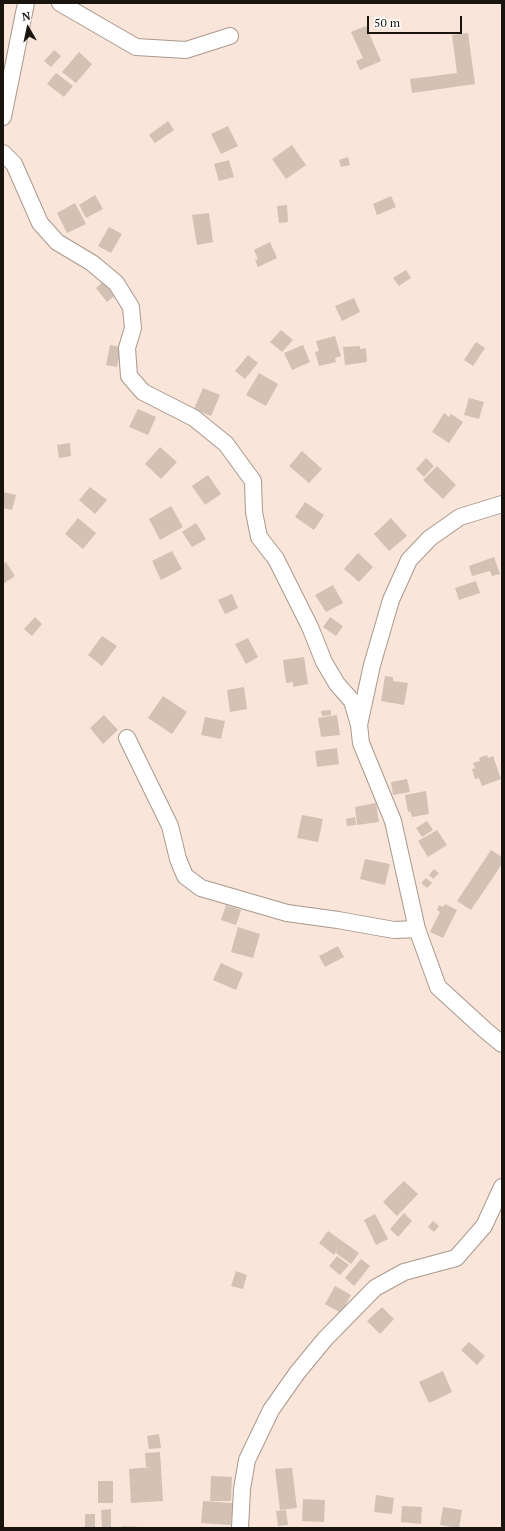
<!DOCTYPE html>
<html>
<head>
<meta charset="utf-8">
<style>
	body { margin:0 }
	#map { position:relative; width:505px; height:1531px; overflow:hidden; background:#f9e5d9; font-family:"PT Serif",serif }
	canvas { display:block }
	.frame { position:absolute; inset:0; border:4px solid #1a140f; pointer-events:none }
	.north { position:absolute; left:8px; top:8px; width:40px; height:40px; -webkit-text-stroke:3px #fff; paint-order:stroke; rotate:351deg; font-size:11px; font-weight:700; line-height:16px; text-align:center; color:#1a140f }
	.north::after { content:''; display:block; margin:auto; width:14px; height:18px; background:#1a140f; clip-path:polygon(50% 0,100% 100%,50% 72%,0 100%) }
	.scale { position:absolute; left:367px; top:16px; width:95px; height:18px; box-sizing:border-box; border:2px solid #1a140f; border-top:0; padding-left:5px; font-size:12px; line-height:14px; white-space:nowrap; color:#1a140f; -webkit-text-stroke:3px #fff; paint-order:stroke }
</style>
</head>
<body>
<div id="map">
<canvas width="505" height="1531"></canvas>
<div class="frame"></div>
<div class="north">N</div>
<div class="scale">50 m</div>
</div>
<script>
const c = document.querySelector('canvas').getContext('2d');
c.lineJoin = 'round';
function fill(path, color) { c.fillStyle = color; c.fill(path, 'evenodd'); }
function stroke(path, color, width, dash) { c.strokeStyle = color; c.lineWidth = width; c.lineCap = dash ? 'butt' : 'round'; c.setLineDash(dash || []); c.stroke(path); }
fill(new Path2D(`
	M366,26l15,35 -21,9 -4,-9 7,-3 -12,-26z
	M468,33l7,51 -63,9 -2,-14 47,-6 -5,-38z
	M54,50l7,6 -10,11 -7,-6z
	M79,52l13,12 -16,19 -14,-11z
	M56,73l17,13 -9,11 -17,-13z
	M168,121l6,9 -19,13 -6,-8z
	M228,126l10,20 -17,8 -10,-20z
	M292,145l14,20 -20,14 -14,-20z
	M348,157l2,8 -9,2 -2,-7z
	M229,160l5,17 -15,4 -5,-17z
	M95,195l8,14 -17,9 -7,-13z
	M391,196l5,11 -19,8 -4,-11z
	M75,203l11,21 -19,9 -10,-20z
	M287,205l1,17 -9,1 -2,-17z
	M209,213l4,29 -16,3 -5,-30z
	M109,227l13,7 -11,19 -13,-7z
	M270,242l7,16 -19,9 -3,-7 3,-1 -4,-9z
	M406,270l5,8 -12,8 -6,-8z
	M107,278l12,14 -12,10 -11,-14z
	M354,298l6,14 -18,9 -7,-15z
	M281,330l12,10 -11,12 -12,-10z
	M335,336l6,20 -6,2 1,4 -17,4 -4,-14 4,-1 -3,-10z
	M476,342l9,6 -12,18 -9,-6z
	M110,345l11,2 -4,20 -11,-2z
	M303,345l7,17 -18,8 -8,-17z
	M360,346v3l6,-1 1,14 -22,3 -2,-18z
	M248,355l10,8 -13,16 -10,-8z
	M259,373l19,11 -12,22 -20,-11z
	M203,388l17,7 -9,21 -17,-7z
	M469,398l15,4 -5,17 -15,-4z
	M138,409l18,8 -8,18 -19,-8z
	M444,413l5,4 2,-3 12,8 -14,21 -17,-11z
	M70,443l1,13 -12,2 -2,-13z
	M160,447l17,15 -16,17 -16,-15z
	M302,451l20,18 -13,14 -20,-17z
	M426,458l8,8 -10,11 -8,-8z
	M437,466l19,19 -13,14 -20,-19z
	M208,475l13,19 -16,11 -13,-19z
	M90,487l17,13 -12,14 -16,-14z
	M3,492l13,3 -4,15 -9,-2z
	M305,502l19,13 -10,15 -19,-13z
	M171,506l12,21 -23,13 -11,-21z
	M78,518l18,15 -13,16 -18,-15z
	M391,518l16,18 -18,15 -15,-17z
	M196,523l10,16 -14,8 -10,-15z
	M172,551l10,18 -21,11 -9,-19z
	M358,553l15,14 -14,15 -15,-13z
	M494,557l6,17 -8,2 -2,-5 -18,5 -3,-10z
	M6,562l9,14 -12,8v-20z
	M476,581l4,12 -21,7 -4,-12z
	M333,585l10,18 -17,9 -11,-17z
	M232,594l6,14 -13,6 -7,-14z
	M35,617l7,7 -10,12 -8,-7z
	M330,617l13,9 -7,10 -13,-9z
	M102,636l15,10 -15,20 -14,-11z
	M248,638l10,19 -12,7 -11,-20z
	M304,657l4,27 -15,3v-5l-7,1 -3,-23z
	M385,676l8,1v4l15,2 -4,22 -23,-4z
	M244,687l3,22 -17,3 -3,-22z
	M163,696l24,16 -15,22 -24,-16z
	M331,710v5l-9,1 -1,-5z
	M104,715l14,15 -15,14 -13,-16z
	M337,715l3,20 -19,2 -3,-19z
	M205,717l20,4 -4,18 -20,-4z
	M337,748l2,16 -22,3 -2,-16z
	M487,755l1,3 5,-2 8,23 -19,7 -3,-8 -4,1 -3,-10 3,-1 -2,-5 7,-2 -1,-3z
	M407,779l3,13 -17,3 -2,-13z
	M426,791l3,23 -17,3 -2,-6 -2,1 -3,-17z
	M376,803l3,19 -22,3 -2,-18z
	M302,815l21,4 -5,23 -21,-4z
	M355,817l1,8 -9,1 -1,-7z
	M427,821l6,9 -11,7 -6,-9z
	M437,830l10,15 -19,12 -10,-16z
	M491,850l11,7v7l-31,46 -14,-9z
	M365,859l25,5 -5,21 -25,-6z
	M434,869l5,4 -6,6 -4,-4z
	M426,878l6,5 -5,5 -6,-5z
	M445,904l12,6 -14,28 -13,-6 10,-20 -3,-2 2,-5 4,2z
	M226,905l15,5 -5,15 -15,-5z
	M238,927l22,7 -7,24 -22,-6z
	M338,946l6,11 -19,10 -6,-11z
	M221,963l22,10 -7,17 -23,-10z
	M404,1181l14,13 -21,22 -14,-14z
	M404,1213l8,8 -14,16 -8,-8z
	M375,1214l13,25 -12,6 -12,-25z
	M433,1221l6,5 -5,6 -6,-5z
	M328,1231l31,22 -8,11 -15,-11 2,-4 -4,6 -15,-12z
	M337,1256l12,9 -9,10 -11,-9z
	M361,1259l9,7 -16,20 -9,-8z
	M236,1271l11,4 -4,14 -12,-3z
	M335,1286l16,9 -10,18 -16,-9z
	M382,1307l12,12 -14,15 -13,-13z
	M469,1342l16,14 -8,9 -16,-15z
	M443,1371l9,21 -23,11 -10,-21z
	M159,1434l2,14 -12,1 -2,-13z
	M160,1452l3,49 -32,2 -2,-34 24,-2h-7l-1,-14z
	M292,1468l5,40 -17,2 -5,-41z
	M211,1476l21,1 -1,24h-21z
	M98,1481h15v22h-15z
	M376,1495l18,3 -2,16 -18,-2z
	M303,1499l22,1 -1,22 -22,-1z
	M203,1501l30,2 -2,22 -30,-2z
	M402,1506l20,1 -1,17 -20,-2z
	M443,1507l19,3 -3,18 -19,-3z
	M111,1509v19h-9l-1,-18z
	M286,1510l2,15 -10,1 -2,-15z
	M85,1514h10v14h-10z
	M122,1526l21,1v1h-21z`), '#d3c1b4');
const minor = new Path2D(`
	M60,3l76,44 50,3 44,-14
	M3,117l23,-114
	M3,153l11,11 26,59 17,19 35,21 24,20 15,24 2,21 -6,20 2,28 14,16 51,26 32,26 27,37 1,31 5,25 17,22 34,68 14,35 13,22 15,17 7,24
	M502,504l-42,13 -30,21 -21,22 -18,40 -19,65 -13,60 2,18 32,78 24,108 21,58 47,43 17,14
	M127,738l43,88 8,33 7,17 16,12 86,25 51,7 56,10 23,-1
	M240,1528l2,-39 5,-29 24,-50 26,-37 28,-34 50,-51 29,-16 52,-14 28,-32 18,-39`);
stroke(minor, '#aa988c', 18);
stroke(minor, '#fff', 16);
</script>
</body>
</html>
